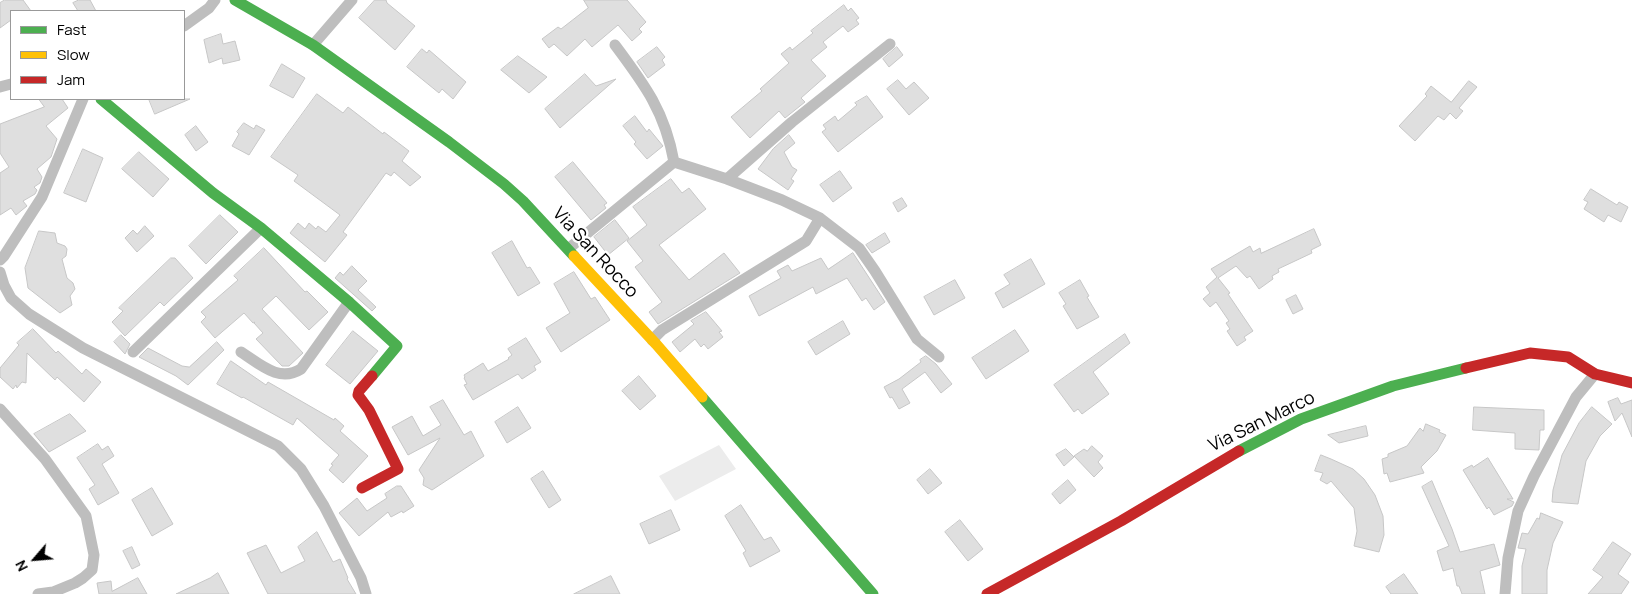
<!DOCTYPE html>
<html>
<head>
<meta charset="utf-8">
<style>
	body { margin:0 }
	#map { position:relative; width:1632px; height:594px; overflow:hidden; background:#fff; font-family:Manrope,sans-serif }
	canvas { display:block }
	.legend { position:absolute; left:10px; top:10px; width:175px; height:90px; box-sizing:border-box; background:#fff; border:1px solid #999; margin:0; padding:6px 9px; list-style:none; font-size:15px; color:#000 }
	.legend li { display:flex; align-items:center; gap:10px; height:25px }
	.legend b { width:25px; border:1px solid #999 }
	.north { position:absolute; left:10px; top:534px; width:50px; height:50px; -webkit-text-stroke:4px #fff; paint-order:stroke; rotate:243deg; font-size:14px; font-weight:700; line-height:20px; text-align:center; color:#000 }
	.north::after { content:''; display:block; margin:auto; width:18px; height:22px; background:#000; clip-path:polygon(50% 0,100% 100%,50% 72%,0 100%) }
</style>
</head>
<body>
<div id="map">
<canvas width="1632" height="594"></canvas>
<ul class="legend">
<li><b style="height:6px;background:#4caf50"></b>Fast</li>
<li><b style="height:6px;background:#ffc107"></b>Slow</li>
<li><b style="height:6px;background:#c62828"></b>Jam</li>
</ul>
<div class="north">N</div>
</div>
<script>
const c = document.querySelector('canvas').getContext('2d');
c.lineJoin = 'round';
function fill(path, color) { c.fillStyle = color; c.fill(path, 'evenodd'); }
function stroke(path, color, width, dash) { c.strokeStyle = color; c.lineWidth = width; c.lineCap = dash ? 'butt' : 'round'; c.setLineDash(dash || []); c.stroke(path); }
function write(font, color, halo, rows, align = 'center') {
  c.font = font + ' Manrope,sans-serif'; c.lineWidth = 4.5; c.setLineDash([]); c.textBaseline = 'middle'; c.strokeStyle = halo; c.fillStyle = color; for (const [text, x, y, turn = 0] of rows) {
    c.save(); c.translate(x, y); c.rotate((+turn || 0) * Math.PI / 180); c.textAlign = isNaN(turn) ? turn : align; if (halo) c.strokeText(text, 0, 0); c.fillText(text, 0, 0); c.restore();
  }
}
fill(new Path2D(`
	M719,445l17,24 -61,32 -16,-25z`), '#ececec');
const building = new Path2D(`
	M5,0h18l8,11h-20v9l-11,8v-25z
	M79,0h11l6,11h-18l-5,-8z
	M375,0h11l1,3 28,23 -20,24 -36,-32z
	M584,0h43l19,22 -7,7 3,3 -10,9 -14,-16 -26,22 -7,-8 -18,17 -13,-12 -5,4 -7,-9 16,-12 3,2 27,-21z
	M844,5l4,6 3,-3 8,10 -3,2 3,4 -11,8 -5,-6 -20,16 4,5 -16,13 15,16 -25,22 4,4 -20,16 -6,-7 -29,27 -19,-21 31,-26 -2,-2 29,-26 -8,-9 9,-7 2,3 21,-17 -2,-2z
	M221,34l2,10 12,-3 5,19 -17,4 -1,-6 -13,5 -5,-23z
	M657,47l8,10 -3,3 3,5 -17,13 -11,-16z
	M897,47l6,8 -14,12 -6,-8z
	M422,49l5,4 2,-3 37,32 -13,17 -11,-10 -3,4 -32,-26z
	M518,56l29,21 -18,16 -28,-23z
	M282,64l23,14 -12,20 -23,-12z
	M585,74l11,12 20,-7 -56,49 -15,-19z
	M898,80l8,9 8,-7 15,16 -20,17 -22,-26z
	M1469,81l8,6 -18,21 4,3 -7,8 -6,-6 -6,7 -6,-4 -23,25 -16,-15 28,-30 -2,-2 6,-8 20,16z
	M317,94l26,19 5,-6 35,27 1,-2 25,19 -7,10 19,16 -11,9 -16,-14 -3,4 -5,-3 -43,59 4,3 -22,27 -35,-29 8,-10 7,6 4,-6 7,6 2,-3 8,6 14,-17 -46,-34 4,-6 -27,-18z
	M867,96l16,21 -45,35 -16,-20 4,-3 -3,-4 12,-9 3,5 19,-16 -2,-2z
	M39,99h23l6,9 -22,18 11,13 -6,18 -14,12 5,8 -2,6 -6,4 3,3 -2,4 -12,7 4,5 -11,9 -5,-7 -11,7v-42l9,-6 -9,-14v-29l44,-17z
	M149,99h41l-35,15z
	M635,116l12,16 2,-3 14,17 -16,13 -13,-15 2,-2 -13,-16z
	M244,123l10,6 2,-4 9,5 -16,25 -17,-9 7,-12 -2,-2z
	M196,126l12,16 -12,9 -11,-16z
	M789,135l6,8 -11,9 8,15 5,3 -6,9 3,2 -6,9 -30,-21 15,-20z
	M83,149l20,9 -17,44 -22,-9z
	M139,152l30,27 -16,18 -31,-28z
	M573,162l34,41 -3,2 2,3 -15,12 -36,-43z
	M840,171l12,17 -19,14 -13,-17z
	M671,179l11,14 7,-5 17,21 -47,36 30,35 35,-27 16,20 -82,51 -9,-12 13,-10 -27,-35 8,-6 -16,-20 20,-16 -14,-18z
	M1591,189l26,16 2,-3 9,5 -7,15 -13,-7 -4,7 -20,-13 4,-7 -4,-2z
	M902,198l5,8 -9,6 -5,-9z
	M220,215l18,17 -32,32 -17,-18z
	M615,220l14,18 -21,17 -14,-18z
	M145,226l9,10 -17,16 -12,-14 8,-8 4,4z
	M1314,229l7,16 -10,5 1,3 -34,16 1,3 -7,4 1,3 -14,10 -9,-13 -3,2 -11,-12 -18,12 12,15 -2,1 25,37 -9,6 2,3 -9,6 -10,-15 3,-2 -4,-6 3,-2 -13,-19 -6,5 -7,-8 7,-6 -4,-6 11,-10 -6,-8 39,-23 3,6 7,-4 1,5z
	M39,231l16,2 2,10 8,3 2,3 -1,7 -4,3 5,19 6,5 2,6 -5,7 2,9 -12,8 -32,-25 -3,-20z
	M885,233l5,9 -18,11 -6,-8z
	M512,241l15,27 3,-1 10,16 -22,13 -26,-43z
	M264,248l41,44 2,-1 21,21 -19,18 -33,-34 -14,13 41,44 -14,13h-7l-26,-27 7,-6 -9,-10 1,-1 -2,1 -9,-10 -29,25 -14,-16 5,-5 -5,-5 37,-32 -4,-4z
	M853,253l32,49 -11,8 -8,-12 -4,3 -15,-23 -31,16 -3,-7 -54,29 -10,-20 32,-18 -4,-7 11,-6 4,6 29,-13 7,11z
	M171,258h4l18,20 -29,28 -4,-4 -35,34 -13,-14 11,-11 -4,-3z
	M1031,259l14,25 -42,24 -8,-15 15,-9 -6,-9z
	M352,266l15,15 -9,9 18,17 -4,4 -37,-33 5,-6 3,3z
	M574,272l17,27 4,-2 15,23 -49,32 -15,-24 24,-15 -16,-29z
	M955,280l10,18 -31,17 -10,-18z
	M1080,280l9,16 -2,1 12,20 -22,12 -14,-23 3,-2 -7,-11z
	M1296,295l7,14 -10,5 -7,-14z
	M706,312l16,19 -3,1 4,5 -15,12 -4,-5 -3,3 -6,-8 -15,13 -8,-10 22,-18 -3,-3z
	M843,321l7,13 -34,21 -8,-13z
	M33,329l23,24 2,-2 24,23 4,-5 15,13 -17,20 -27,-25 -2,3 -28,-27 -1,30 -4,-1 -5,6 -1,-3 -3,4 -13,-12v-9l19,-23 -2,-2z
	M1015,330l14,21 -43,28 -14,-21z
	M353,331l25,20 -28,33 -24,-19z
	M1125,334l5,9 -37,29 16,22 -27,20 -4,-5 -4,3 -20,-27z
	M121,335l9,9 -5,10 -11,-12z
	M526,338l15,24 -7,4 2,4 -14,9 -4,-5 -45,26 -9,-15 3,-1 -3,-6 1,-1 -1,-2 19,-12 5,8 21,-12 -1,-1 4,-3 -4,-6z
	M217,342l7,8 -36,35 -12,-9 -37,-19 9,-9 34,18 7,1z
	M926,356l10,8 16,20 -11,9 -16,-21 -23,17 8,14 -11,6 -7,-12 -2,1 -6,-11 15,-8 22,-17 -1,-2z
	M231,361l35,24 2,-3 66,38 1,-2 9,8 -4,5 28,25 -25,27 -14,-13 4,-5 -2,-1 8,-9 -42,-37 -4,7 -50,-28 -1,1 -25,-14z
	M639,376l17,20 -16,14 -18,-19z
	M1618,398l3,6 11,-4v37l-10,-24 -7,8 -7,-19z
	M443,400l21,35 7,-4 13,25 -52,34 -9,-5 1,-7 -5,-8 21,-32 -32,17 -16,-28 20,-11 11,20 18,-11 -11,-18z
	M518,407l13,21 -24,15 -12,-21z
	M1474,407l70,3v20h-4l-1,20 -24,-1v-16l-42,-3z
	M1592,407l20,17 -12,12 -14,25 -8,43 -26,-2 1,-12 9,-35 17,-32z
	M70,414l16,17 -37,21 -15,-18z
	M1426,424l14,6 -1,2 7,3 -9,16 -16,16 3,6 -34,9 -3,-9 -3,1 -2,-15 6,-2v-3l19,-8 13,-18 3,3z
	M1366,426l2,10 -29,7 -11,-8z
	M98,444l4,6 6,-4 6,10 -12,8 17,29 -21,12 -9,-16 6,-4 -18,-27z
	M1092,446l11,10 -5,6 5,6 -9,9 -20,-21 10,-7 3,2z
	M1066,449l8,8 -10,9 -8,-11z
	M1321,455l10,4 22,10 11,10 11,16 8,21 1,19 -5,17 -25,-6 3,-15 -3,-23 -23,-27 -4,3 -7,-4 3,-7 -8,-2z
	M1488,458l25,41h-6l7,3 -2,4 -18,9 -5,-8 -2,2 -24,-39 9,-5 1,2z
	M930,469l12,14 -14,11 -11,-14z
	M543,471l18,29 -12,8 -18,-29z
	M1068,480l8,10 -16,14 -8,-10z
	M1432,481l20,48 8,23 34,-8 6,21 -20,6 5,23h-23l-3,-8h-2l-4,-18 -10,3 -6,-20 12,-5 -27,-59z
	M397,486h4l13,20 -11,7 -1,-2 -11,6 -3,-5 -29,24 -20,-23 18,-15 10,13 20,-13 -2,-4z
	M152,488l21,36 -21,12 -20,-36z
	M741,505l23,35 7,-3 9,14 -30,16 -7,-14 3,-2 -21,-35z
	M671,510l9,20 -31,14 -9,-20z
	M1541,513l22,9 -10,21 -6,27v24h-25v-28l4,-17 -8,-1 4,-15 6,1 9,-16 2,1z
	M960,520l23,29 -15,12 -23,-29z
	M317,532l16,30 7,-3 8,19 -1,1 9,15h-88l-21,-41 19,-8 15,28 24,-12 -7,-14z
	M1613,542l18,12 -13,20 11,8 -8,12h-33l15,-17 -10,-7z
	M132,547l8,18 -8,4 -9,-18z
	M218,573l11,21h-53l34,-16z
	M1404,574l14,20h-27l-5,-7z
	M611,576l9,18h-46z
	M138,578l9,16h-48l-2,-11 14,-2 1,10z`);
fill(building, '#dfdfdf');
stroke(building, '#c7c7c7', 1);
stroke(new Path2D(`
	M184,26l25,-18 6,-8
	M313,45l39,-45
	M615,45c30,40 50,67 59,117
	M0,87l11,-3
	M727,179l65,-57 98,-78
	M568,249l106,-87 53,17 55,21 38,18 39,30 16,23 42,68 22,18
	M0,260l4,-4 38,-59 41,-98
	M0,272l4,13 7,13 18,16 54,34 195,98 23,23 23,37 37,72 5,16
	M652,340l10,-10 144,-89 14,-23
	M133,352l128,-124
	M241,352c19,12 38,31 60,17l48,-67
	M0,409l45,50 41,57 8,39 -2,15 -9,8 -8,5 -22,9 -15,2
	M1505,594l3,-36 10,-47 16,-35 42,-79 19,-23`), '#bebebe', 11);
stroke(new Path2D(`
	M235,0l78,45 136,97 55,42 19,17 51,55
	M101,99l112,94 48,35 88,74 48,44 -25,30
	M702,397l171,197
	M1239,451l62,-32 92,-33 73,-18`), '#4caf50', 11);
stroke(new Path2D(`
	M574,256l82,88 46,53`), '#ffc107', 11);
stroke(new Path2D(`
	M1466,368l64,-15 38,4 27,17 37,9
	M362,488l36,-19 -29,-59 -11,-15 1,-4 13,-15
	M987,594l134,-73 118,-70`), '#c62828', 11);
write('18px', '#000', '#fff', [
	["Via San Rocco",595,253,47],
	["Via San Marco",1262,422,-26]
]);
</script>
</body>
</html>
